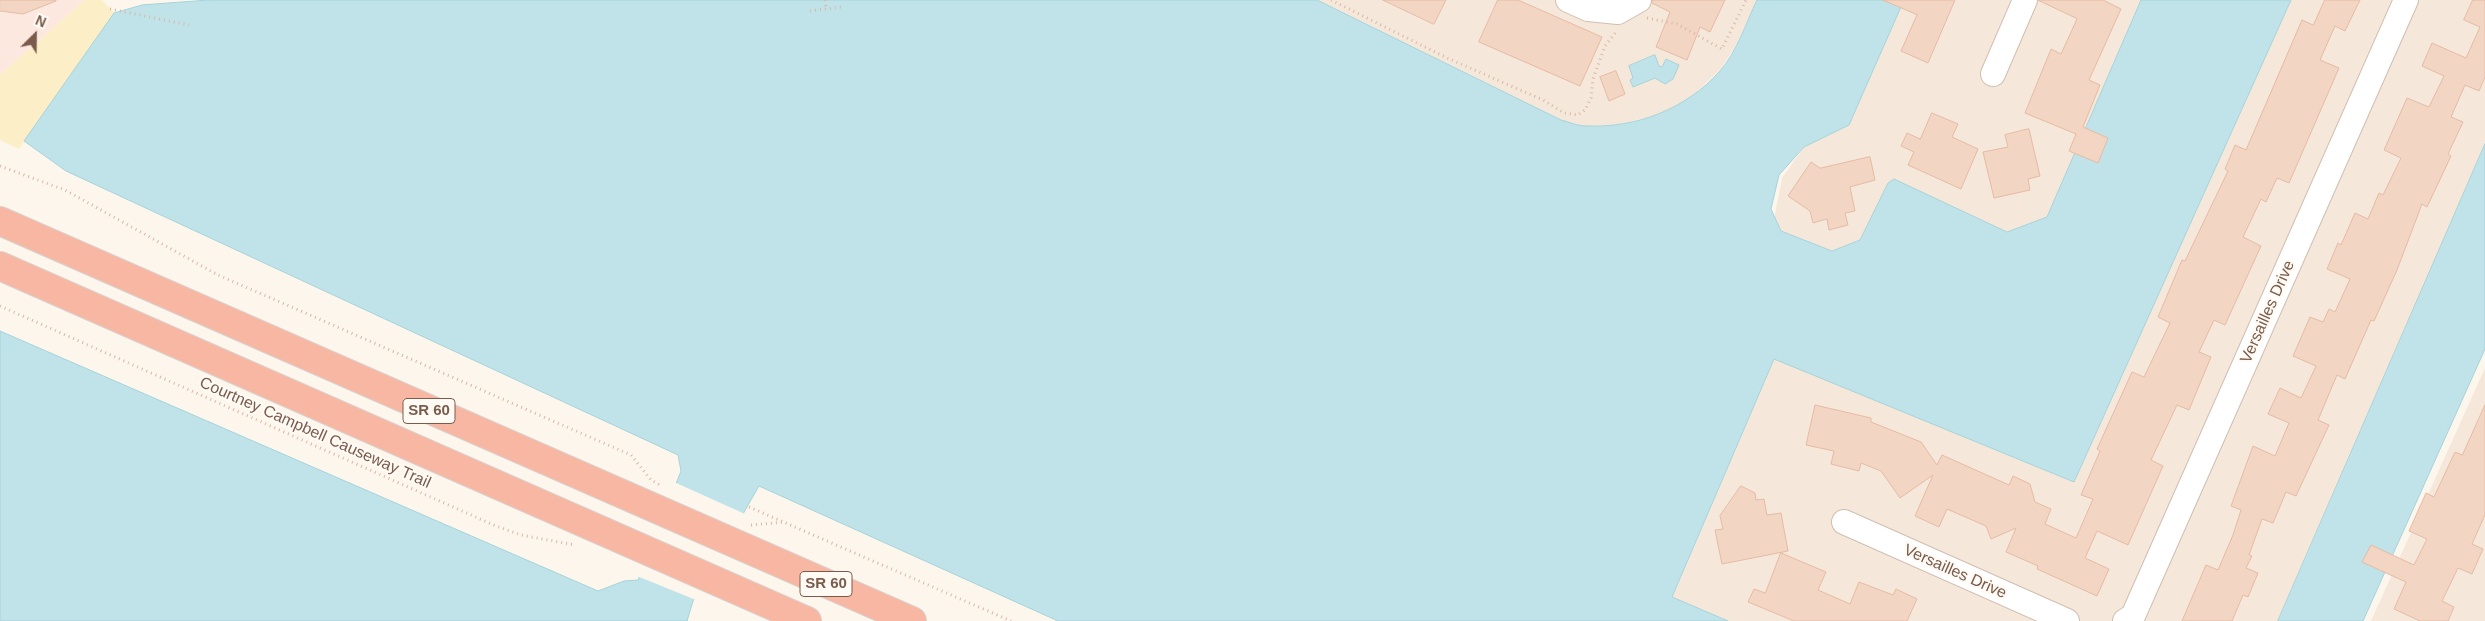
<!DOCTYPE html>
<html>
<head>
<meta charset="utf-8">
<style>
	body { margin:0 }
	#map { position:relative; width:2485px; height:621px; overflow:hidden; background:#fdf6ec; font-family:Arial,sans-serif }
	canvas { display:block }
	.north { position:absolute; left:10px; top:10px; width:50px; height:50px; -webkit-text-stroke:4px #fffaf3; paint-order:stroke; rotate:23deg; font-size:14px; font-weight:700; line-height:20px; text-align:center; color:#7a5c4d }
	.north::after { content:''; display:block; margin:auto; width:18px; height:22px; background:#7a5c4d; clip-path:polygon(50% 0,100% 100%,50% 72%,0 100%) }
</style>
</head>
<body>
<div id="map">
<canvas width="2485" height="621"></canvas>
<div class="north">N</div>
</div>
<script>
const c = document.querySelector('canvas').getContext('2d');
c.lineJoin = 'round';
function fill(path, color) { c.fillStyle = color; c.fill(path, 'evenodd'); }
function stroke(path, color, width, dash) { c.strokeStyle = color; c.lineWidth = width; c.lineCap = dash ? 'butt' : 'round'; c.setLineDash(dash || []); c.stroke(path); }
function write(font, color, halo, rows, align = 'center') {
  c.font = font + ' Arial,sans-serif'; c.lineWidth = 4.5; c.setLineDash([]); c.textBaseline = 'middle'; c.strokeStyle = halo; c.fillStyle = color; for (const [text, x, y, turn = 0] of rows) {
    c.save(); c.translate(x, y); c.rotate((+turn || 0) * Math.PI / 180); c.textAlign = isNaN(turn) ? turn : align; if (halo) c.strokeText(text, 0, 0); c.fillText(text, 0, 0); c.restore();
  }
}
fill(new Path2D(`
	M1317,0h440l-21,45 -16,25 -32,30 -27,14 -41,10 -35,3 -24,-7z
	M1904,0h237l-93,217 -41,15 -94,-44 -25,-5 -28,57 -28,11 -51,-20 -7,-12 8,-41 22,-31 45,-22z
	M2291,0h194v144l-207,477h-550l-56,-23 102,-240 300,124z
	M2485,368v253h-114z`), '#f5e8da');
fill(new Path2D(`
	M0,0h85l-85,75z`), '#fde8e0');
fill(new Path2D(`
	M85,0h17l12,13 -95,136 -19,-9v-65z`), '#fcefc7');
const water = new Path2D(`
	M209,0h1108l244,120c8,2 17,6 25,6 51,2 100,-17 134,-55 17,-20 26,-48 37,-71h147l-55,125 -45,22 -25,28 -8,34 10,22 51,20 28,-11 28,-57 6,-4 113,53 40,-15 94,-217h150l-217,482 -300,-123 -102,238 56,24h-670l-299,-135 -66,115 -6,20h-687v-290l598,260 26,-10 14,-1 43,-109 -3,-16 -612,-284 -42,-30 90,-128 28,-8z
	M1655,55l4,11 3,1 4,-8 13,6 -6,14 -8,5 -10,-6 -22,9 -3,-7 3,-2 -4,-12z
	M2485,144v205l-122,272h-85z`);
fill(water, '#bfe3e8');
stroke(water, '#a5d3da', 1);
fill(new Path2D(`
	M674,482l71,32 -49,86 -59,-24z`), '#fdf6ec');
const building = new Path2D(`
	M0,0h56v1l-33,13 -23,-3z
	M1383,0h63l-12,24z
	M1498,0h20l84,37 -22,49 -101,-44z
	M1653,0h72l-15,32 -10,-5 -13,33 -31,-13 14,-35 -18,-9z
	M1883,0h72l-27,63 -27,-12 16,-36z
	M2038,0h65l18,9 -32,71 11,5 -17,42 25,11 -10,25 -29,-12 7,-17 -51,-21 26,-64 10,5 16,-35z
	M2325,0h35l-15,31 -10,-5 -15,34 19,8 -50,115 -12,-5 -11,24 -5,-3 -18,38 18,9 -36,79 -11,-5 -15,32 12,5 -22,53 -12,-5 -26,55 12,6 -35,79 -31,-14 -12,27 24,11 -12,27 -60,-27 1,-3 -32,-14 10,-24 -25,11 -5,-13 -39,-17 -8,18 -24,-11 18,-41 -33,23 -19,-27 -20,-8 -2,8 -28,-7 3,-13 -28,-6 9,-40 56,13v4l50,20 16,23 5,-10 67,30 4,-9 17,8 5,18 16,7 -6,15 31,14 17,-39 -12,-4 19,-44 -3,-2 35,-77 12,5 26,-54 -12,-6 24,-57 3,1 43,-90 -3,-2 10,-24 11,5 56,-130 11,5z
	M2473,0h12v77l-6,14 -14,-6 -14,32 12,5 -15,32 3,2 -24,51 -5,-3 -25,66 -23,51 -3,-1 -26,59 -8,-4 -19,45 11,5 -33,71 -10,-4 -13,31 -11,-4 -13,36 3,1 -6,12 12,5 -10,24 -5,-2 -11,26h-50l24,-56 12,5 15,-35 8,-25 -10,-4 22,-60 22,10 14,-33 -21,-9 12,-26 21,10 15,-32 -23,-10 17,-39 13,5 6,-13 6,3 15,-33 -23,-10 11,-26 3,2 14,-32 13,6 11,-26 4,2 18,-37 -17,-8 23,-52 22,9 15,-31 -22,-10 10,-23 34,15 14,-31 -16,-7z
	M1616,71l9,23 -16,7 -9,-24z
	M1932,113l26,11 -6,13 26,12 -17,40 -53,-24 6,-13 -13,-6 6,-13 13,6z
	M2029,129l11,47 -12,3 2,11 -36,8 -11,-46 25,-5 -3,-12z
	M1870,157l5,23 -25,7 5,24 -10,2 3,12 -19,5 -2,-11 -14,4 -3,-12 -22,-15 23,-34 9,6z
	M2485,405v110l-13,29 11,5 -11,25 -14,-6 -16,33 12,6 -6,14h-28l-26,-12 12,-27 -44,-20 9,-17 43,20 13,-26 -18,-8 17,-38 8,4 21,-45 7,3z
	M1741,486l14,7 1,7 8,-1 3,16 14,-2 7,38 -66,13 -7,-34 8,-1 -3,-13z
	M1781,553l45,19 -8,18 32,14 9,-22 34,13 3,-6 21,10 -10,22h-113l-46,-19 6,-13 11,4z`);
fill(building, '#f3d5c3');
stroke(building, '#e6bba3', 1);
const minor = new Path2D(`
	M1568,0l20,9 30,3 21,-12
	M1993,74l32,-74
	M1844,522l223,99
	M2125,621l8,-5 273,-616`);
const highway = new Path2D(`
	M0,221l912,400
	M0,266l807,355`);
stroke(minor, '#d1beb0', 26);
stroke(highway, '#dad1cd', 30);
stroke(new Path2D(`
	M825,0l1,9
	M1331,0l114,57 98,43 21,13 14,2 7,-5 6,-12 2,-19 12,-33 12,-15
	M110,9l79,16
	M810,11l31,-4
	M1647,18l30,6 45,25 24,-49
	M0,166l65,24 153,85 413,180 20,25 9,5
	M0,306l496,220 25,9 54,10
	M749,507l262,114
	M751,525l34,-3`), '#d9b8a5', 3, [1, 4]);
stroke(minor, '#fff', 24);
stroke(highway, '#f7b7a3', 28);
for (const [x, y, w] of [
	[429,411,52],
	[826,584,52]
]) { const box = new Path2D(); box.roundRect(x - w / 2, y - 12.5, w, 25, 4); c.fillStyle = '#fffaf3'; c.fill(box); stroke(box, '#7a5c4d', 1); }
write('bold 15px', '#7a5c4d', null, [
	["SR 60",429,411],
	["SR 60",826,584]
]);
write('16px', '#7a5c4d', '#fffaf3', [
	["Versailles Drive",2268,312,-66],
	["Courtney Campbell Causeway Trail",315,433,24],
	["Versailles Drive",1955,572,24]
]);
</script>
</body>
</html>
